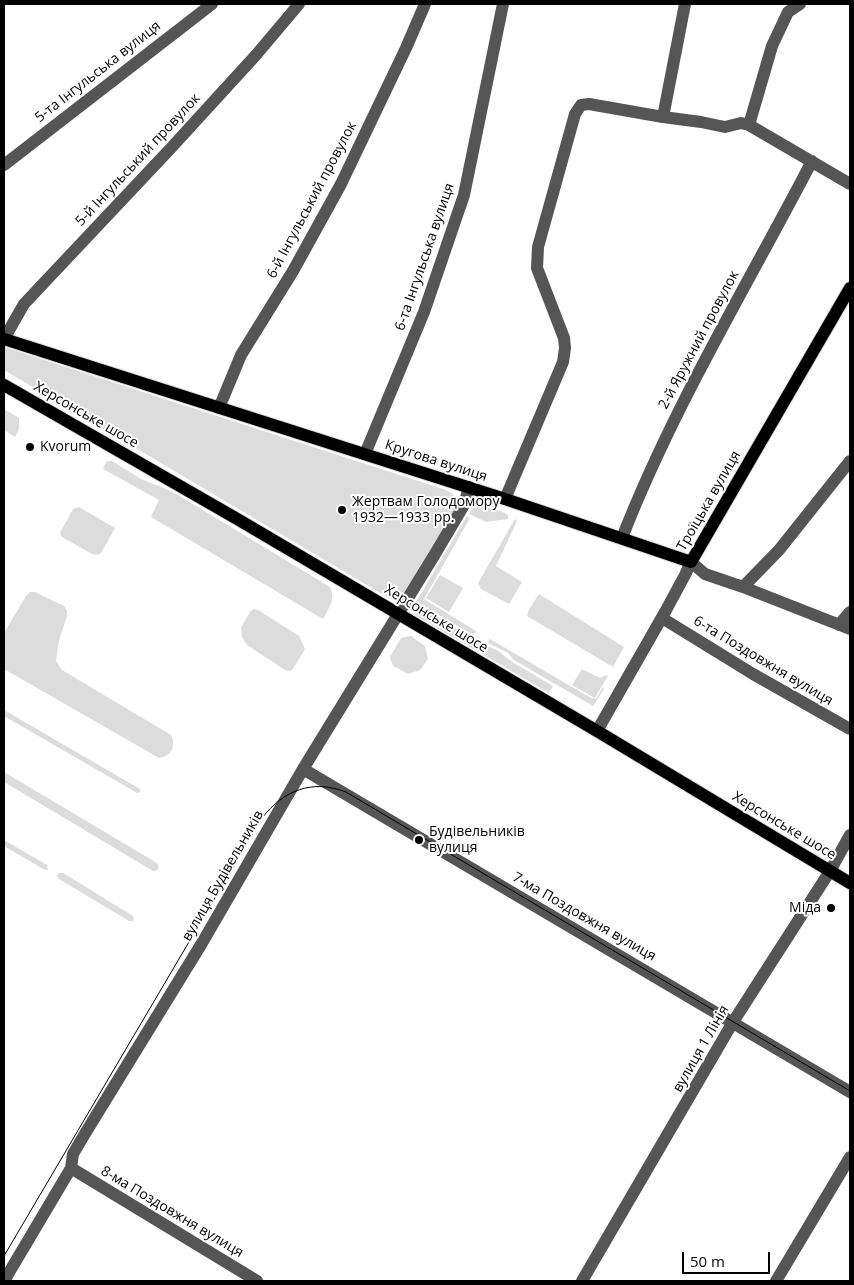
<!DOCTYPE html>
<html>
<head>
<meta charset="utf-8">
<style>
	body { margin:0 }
	#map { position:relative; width:854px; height:1285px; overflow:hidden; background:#fff; font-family:"Open Sans",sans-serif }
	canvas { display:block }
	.frame { position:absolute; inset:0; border:5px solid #000; pointer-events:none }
	.scale { position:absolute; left:682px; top:1252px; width:88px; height:22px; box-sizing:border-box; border:2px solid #000; border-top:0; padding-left:6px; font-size:15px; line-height:18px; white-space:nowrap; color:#000; -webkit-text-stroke:4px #fff; paint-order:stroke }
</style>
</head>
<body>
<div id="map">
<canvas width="854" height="1285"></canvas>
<div class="frame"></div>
<div class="scale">50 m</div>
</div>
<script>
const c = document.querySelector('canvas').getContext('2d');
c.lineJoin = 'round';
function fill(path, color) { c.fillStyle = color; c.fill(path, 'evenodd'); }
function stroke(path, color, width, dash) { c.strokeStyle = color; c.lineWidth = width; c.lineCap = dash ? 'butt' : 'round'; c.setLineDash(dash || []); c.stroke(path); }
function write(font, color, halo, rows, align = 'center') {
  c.font = font + ' "Open Sans",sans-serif'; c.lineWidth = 4; c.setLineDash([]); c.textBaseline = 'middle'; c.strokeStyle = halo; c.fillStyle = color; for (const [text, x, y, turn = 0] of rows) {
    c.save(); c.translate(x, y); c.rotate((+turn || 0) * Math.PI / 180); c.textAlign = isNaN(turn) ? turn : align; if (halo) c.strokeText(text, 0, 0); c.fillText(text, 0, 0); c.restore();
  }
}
fill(new Path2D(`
	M4,347l439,142c8,3 12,5 15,14l-53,91 -7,7 -6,-1 -388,-230z
	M4,409l15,9v11l-4,8 -11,-7z
	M107,461h5l29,18 32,13 157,95c6,12 -1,21 -7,32l-172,-102 8,-17 -56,-31z
	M474,506c13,-2 23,3 34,9v4l-22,3 -17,-8z
	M79,507l36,21 -14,25 -3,2 -6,-1 -30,-17 -2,-4 13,-24z
	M467,516l3,2 -46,81 52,32 -3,4 -57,-33z
	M515,519l2,2 -21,45 26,16 -13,22 -28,-15 -3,-6z
	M440,575l23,13 -14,24 -23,-14z
	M30,592h5l29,14 3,5v5l-8,24 -3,21 6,9 109,65c5,11 1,21 -12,23l-155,-89v-36l22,-37z
	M539,594l85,53 -11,20 -86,-51 2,-7z
	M412,604l73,41 12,5 15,12 41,24 -4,7 -134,-78 -3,-5z
	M254,609l4,1 41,26 6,13 -12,20 -3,2 -5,-1 -38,-25 -5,-8 -1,-10 10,-16z
	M411,636l14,10 3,13 -8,11 -12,4 -15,-8 -3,-9 11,-19z
	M490,639l101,59 5,1 7,-12 1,2 -11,17 -79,-46 -6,-7 -20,-10z
	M582,669l18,9 6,-3 2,1 -13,22 -23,-13z
	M4,710l136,79v3l-3,1 -133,-77z
	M4,772l153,91 2,5 -2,2 -4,1 -149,-89z
	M4,840l43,25 1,5h-3l-41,-24z
	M59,873h4l70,43 1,3 -1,2h-4l-70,-42 -2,-3z`), '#dcdcdc');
const major = new Path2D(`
	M4,339l501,160 186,63 159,-274
	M4,385l235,135 358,211 253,152`);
stroke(major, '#dbdbdb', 14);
stroke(new Path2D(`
	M663,117l22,-113
	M749,125l23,-79 16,-34 12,-8
	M4,165l208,-161
	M4,339l20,-35 147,-156 85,-93 43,-51
	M219,408l22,-53 52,-84 48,-87 65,-136 19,-44
	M365,454l59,-142 40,-117 39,-191
	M505,499l58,-137 2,-14 -1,-10 -27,-70 1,-21 37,-133 6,-9 8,-1 74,13 38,5 24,5 16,-4 8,2 101,59
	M622,538c51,-131 125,-252 190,-377
	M743,587l36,-37 71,-89
	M662,618l91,56 97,55
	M839,625l11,-13
	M597,731l68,-119 20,-37 6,-13 14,12 38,13 107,42
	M303,769l547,323
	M71,1168l186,113
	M4,1281l67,-113 2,-14 13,-22 116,-189 101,-174 132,-215 29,-49 5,-18
	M582,1281l151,-259 97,-151 20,-36
	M776,1281l74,-124`), '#555', 12);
stroke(major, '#000', 12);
stroke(new Path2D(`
	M4,1256l258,-438c22,-28 50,-39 84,-26l504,299`), '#000', 1);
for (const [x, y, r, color] of [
	[30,447,5,"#000"],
	[342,510,5,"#000"],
	[419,840,5,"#000"],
	[831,908,5,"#000"]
]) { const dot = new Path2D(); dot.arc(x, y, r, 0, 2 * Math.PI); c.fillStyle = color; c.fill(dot); stroke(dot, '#fff', 2); }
write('14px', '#000', '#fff', [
	["5-та Інгульська вулиця",98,72,-38],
	["5-й Інгульський провулок",138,160,-47],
	["6-й Інгульський провулок",312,200,-62],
	["6-та Інгульська вулиця",425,257,-71],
	["2-й Яружний провулок",699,340,-62],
	["Херсонське шосе",86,415,30],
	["Кругова вулиця",436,461,18],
	["Троїцька вулиця",709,501,-60],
	["Херсонське шосе",436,619,31],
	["6-та Поздовжня вулиця",763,661,31],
	["Херсонське шосе",784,826,31],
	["вулиця Будівельників",223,876,-60],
	["7-ма Поздовжня вулиця",584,917,30],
	["вулиця 1 Лінія",701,1049,-60],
	["8-ма Поздовжня вулиця",172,1212,31]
]);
write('14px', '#000', '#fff', [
	["Kvorum",40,447],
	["Жертвам Голодомору",352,502],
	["1932—1933 рр.",352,518],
	["Будівельників",429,832],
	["вулиця",429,848],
	["Міда",821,908,"right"]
], 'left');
</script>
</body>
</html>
